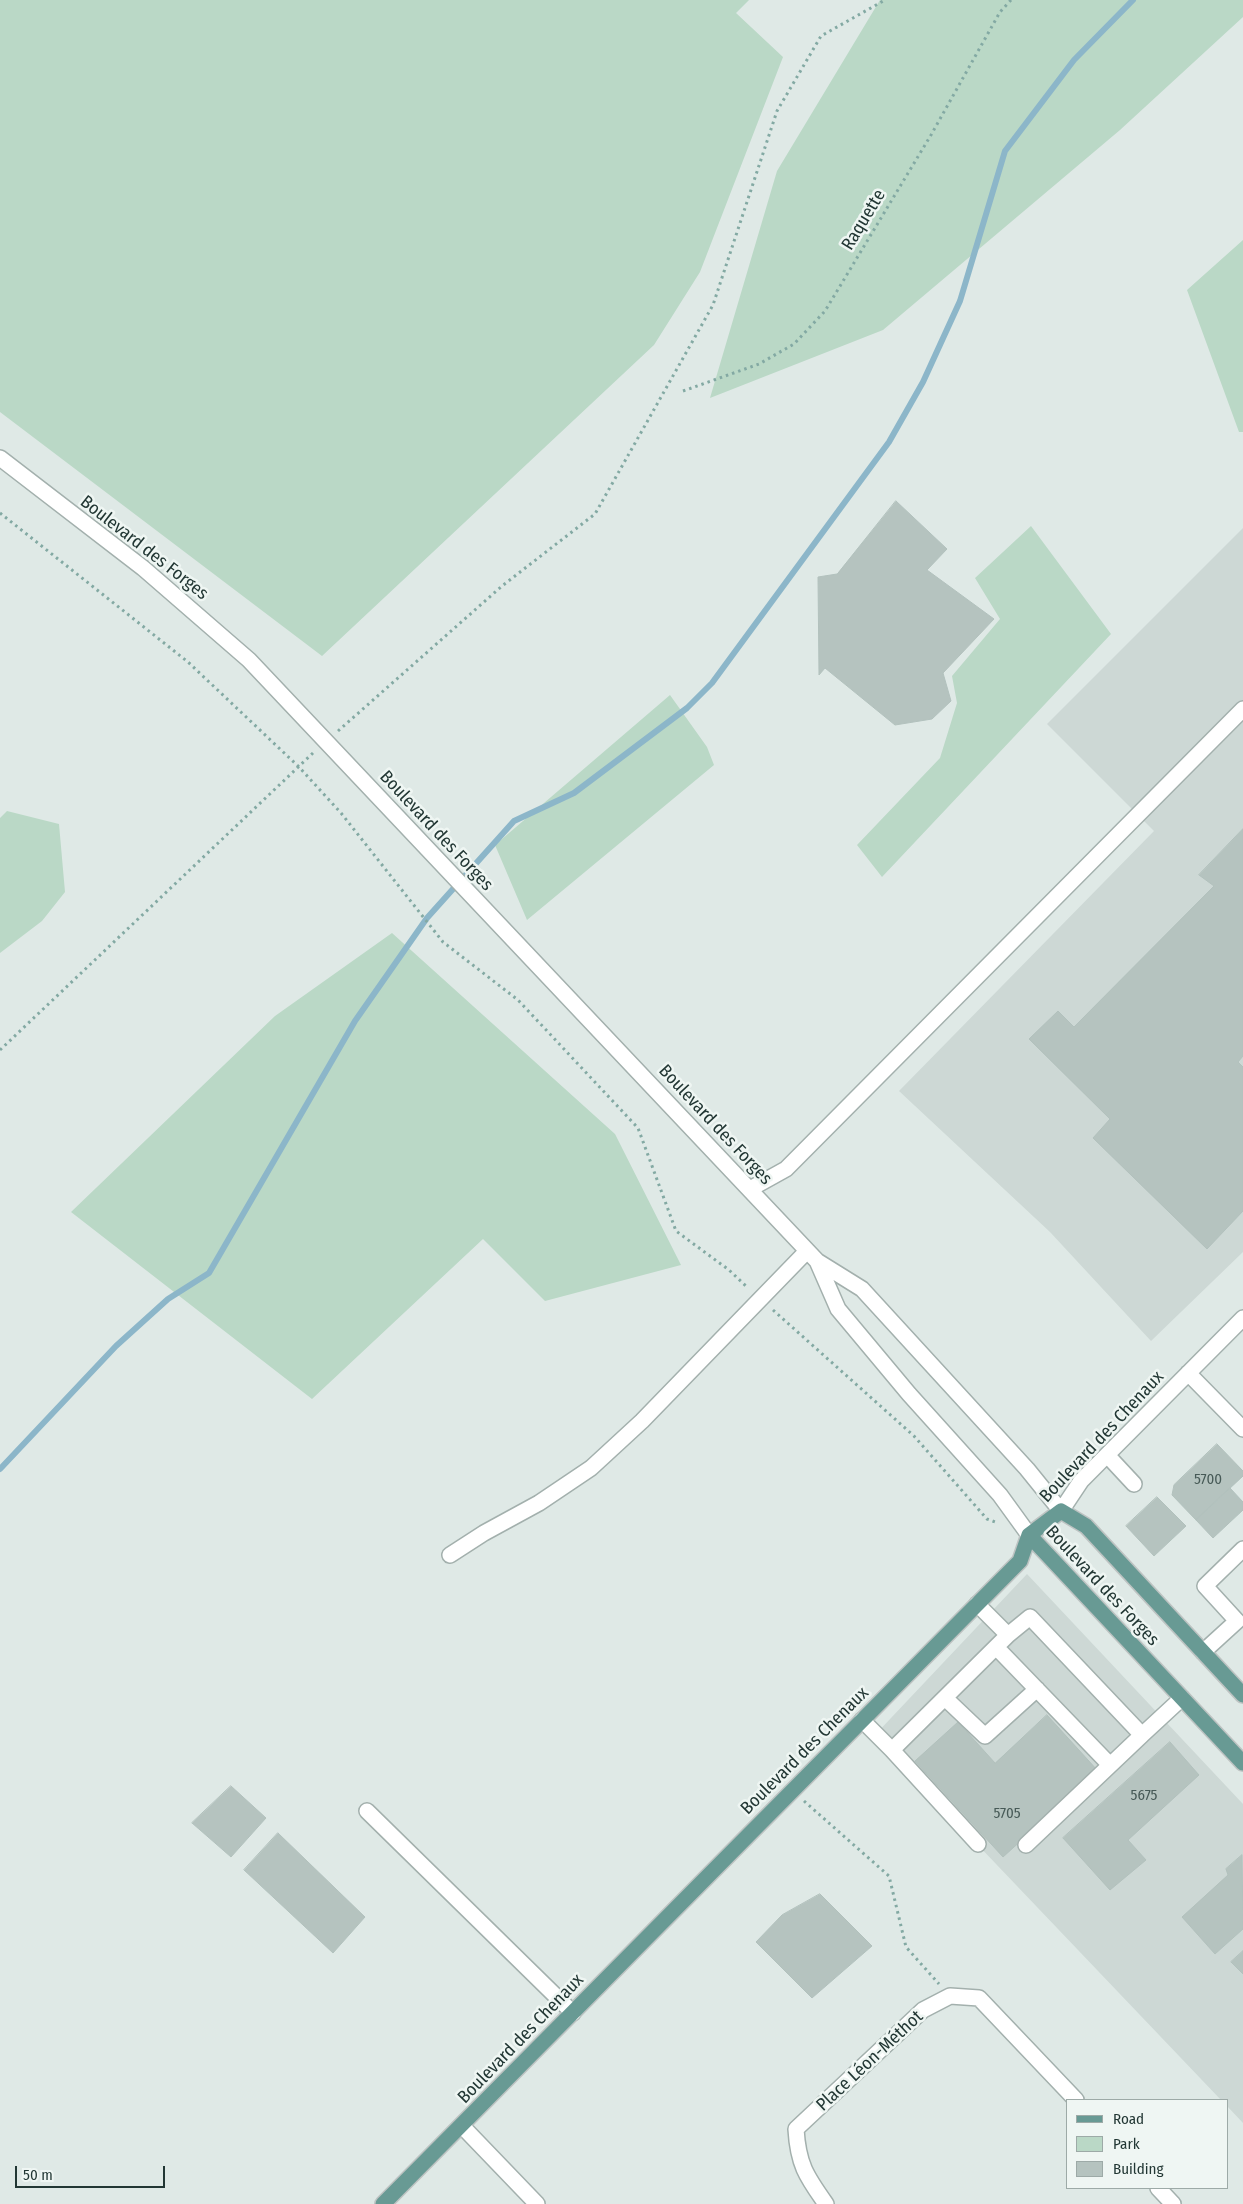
<!DOCTYPE html>
<html>
<head>
<meta charset="utf-8">
<style>
	body { margin:0 }
	#map { position:relative; width:1243px; height:2204px; overflow:hidden; background:#dfe9e6; font-family:"Fira Sans Condensed",sans-serif }
	canvas { display:block }
	.legend { position:absolute; left:1066px; top:2099px; width:162px; height:90px; box-sizing:border-box; background:#eff6f3; border:1px solid #9daaa7; margin:0; padding:6px 9px; list-style:none; font-size:15px; color:#223734 }
	.legend li { display:flex; align-items:center; gap:10px; height:25px }
	.legend b { width:25px; border:1px solid #9daaa7 }
	.scale { position:absolute; left:15px; top:2166px; width:150px; height:22px; box-sizing:border-box; border:2px solid #223734; border-top:0; padding-left:6px; font-size:15px; line-height:18px; white-space:nowrap; color:#223734; -webkit-text-stroke:4px #eff6f3; paint-order:stroke }
</style>
</head>
<body>
<div id="map">
<canvas width="1243" height="2204"></canvas>
<ul class="legend">
<li><b style="height:6px;background:#689a94"></b>Road</li>
<li><b style="height:14px;background:#bad8c6"></b>Park</li>
<li><b style="height:14px;background:#b5c3bf"></b>Building</li>
</ul>
<div class="scale">50 m</div>
</div>
<script>
const c = document.querySelector('canvas').getContext('2d');
c.lineJoin = 'round';
function fill(path, color) { c.fillStyle = color; c.fill(path, 'evenodd'); }
function stroke(path, color, width, dash) { c.strokeStyle = color; c.lineWidth = width; c.lineCap = dash ? 'butt' : 'round'; c.setLineDash(dash || []); c.stroke(path); }
function write(font, color, halo, rows, align = 'center') {
  c.font = font + ' "Fira Sans Condensed",sans-serif'; c.lineWidth = 5; c.setLineDash([]); c.textBaseline = 'middle'; c.strokeStyle = halo; c.fillStyle = color; for (const [text, x, y, turn = 0] of rows) {
    c.save(); c.translate(x, y); c.rotate((+turn || 0) * Math.PI / 180); c.textAlign = isNaN(turn) ? turn : align; if (halo) c.strokeText(text, 0, 0); c.fillText(text, 0, 0); c.restore();
  }
}
fill(new Path2D(`
	M1243,528v724l-92,89 -101,-109 -151,-141 255,-260 -107,-107z
	M1027,1574l216,230v319l-16,-17v-6h-6l-347,-364z`), '#cdd8d5');
fill(new Path2D(`
	M0,0h749l-13,13 47,44 -83,215 -46,73 -332,311 -322,-244z
	M880,0h363v17l-123,113 -237,200 -173,68 67,-227z
	M1243,240v192h-4l-52,-142z
	M1031,526l80,108 -229,243 -25,-32 83,-87 17,-55 -5,-27 48,-57 -25,-41z
	M670,695l37,52 7,18 -187,155 -32,-75z
	M7,811l52,13 6,68 -23,29 -42,32v-135z
	M392,933l223,201 66,131 -136,36 -62,-62 -171,160 -241,-187 204,-196z`), '#bad8c6');
stroke(new Path2D(`
	M0,1469l116,-123 52,-47 41,-26 146,-252 72,-103 87,-97 60,-28 113,-85 25,-25 177,-241 34,-60 37,-81 45,-150 69,-91 59,-60`), '#8cb6c9', 6);
const building = new Path2D(`
	M896,501l51,48 -20,21 67,49 -51,54 8,28 -19,18 -37,6 -70,-57 -6,7 -1,-98 19,-3z
	M1243,829v227l-5,6 5,5v144l-36,38 -114,-111 17,-19 -81,-80 29,-28 16,16 140,-141 -15,-11z
	M1217,1444l26,27v5l-47,44 -24,-25 2,-10z
	M1230,1488l13,14v8l-30,28 -17,-18z
	M1157,1497l29,29 -32,30 -28,-30z
	M1047,1715l51,56 -95,86 -88,-96 43,-39 37,41z
	M1170,1742l29,33 -71,65 18,20 -36,30 -47,-52z
	M231,1786l35,32 -35,39 -39,-34z
	M278,1833l87,84 -32,36 -89,-83z
	M1242,1855l1,74 -28,25 -33,-37 46,-42 -2,-6z
	M820,1894l52,52 -60,52 -56,-56 26,-27z
	M1243,1951v23l-12,-12z`);
fill(building, '#b5c3bf');
stroke(building, '#b2c1bd', 1);
const minor = new Path2D(`
	M0,458l143,110 106,92 568,601 45,28 165,180 34,42 20,-30 162,-163
	M750,1189l36,-20 457,-460
	M817,1261l21,48 71,85 91,101 29,40
	M1188,1373l55,56
	M1107,1455l27,29
	M450,1555l34,-22 55,-30 52,-35 51,-47 165,-170
	M1008,1635l22,-18 112,118 40,-37
	M996,1647l114,118
	M1203,1652l34,-31 -32,-35 38,-37
	M945,1698l40,38 52,-47
	M862,1720l30,30 116,-115 -31,-31
	M892,1750l86,94
	M367,1811l206,202
	M1026,1845l116,-110
	M462,2126l75,78
	M1158,2188l15,16
	M826,2204c-20,-28 -28,-40 -30,-75l127,-119 27,-14 29,2 97,102`);
const major = new Path2D(`
	M1029,1535l214,228
	M383,2204l637,-643 9,-26 32,-24 25,15 157,169`);
stroke(minor, '#a3b0ad', 18);
stroke(major, '#bdc3c2', 18);
stroke(new Path2D(`
	M683,391l76,-27 35,-20 31,-33 106,-176 69,-123 11,-12
	M0,513l188,149 111,105 42,46 102,129 75,58 120,128 38,103 53,39 19,18
	M338,731l164,-145 93,-72 118,-209 64,-194 44,-75 64,-36
	M0,1050l313,-297
	M773,1310l141,126 73,83 11,4
	M804,1801l85,75 17,71 33,37`), '#83a9a3', 3, [2.5, 4]);
stroke(minor, '#fff', 15);
stroke(major, '#689a94', 15);
write('15px', '#475a57', null, [
	["5700",1208,1480],
	["5675",1144,1796],
	["5705",1007,1814]
]);
write('18px', '#223734', '#eff6f3', [
	["Raquette",864,220,-59],
	["Boulevard des Forges",144,548,38],
	["Boulevard des Forges",436,831,47],
	["Boulevard des Forges",715,1125,47],
	["Boulevard des Chenaux",1102,1437,-47],
	["Boulevard des Forges",1102,1586,47],
	["Boulevard des Chenaux",805,1751,-45],
	["Boulevard des Chenaux",521,2039,-46],
	["Place Léon-Méthot",870,2061,-43]
]);
</script>
</body>
</html>
